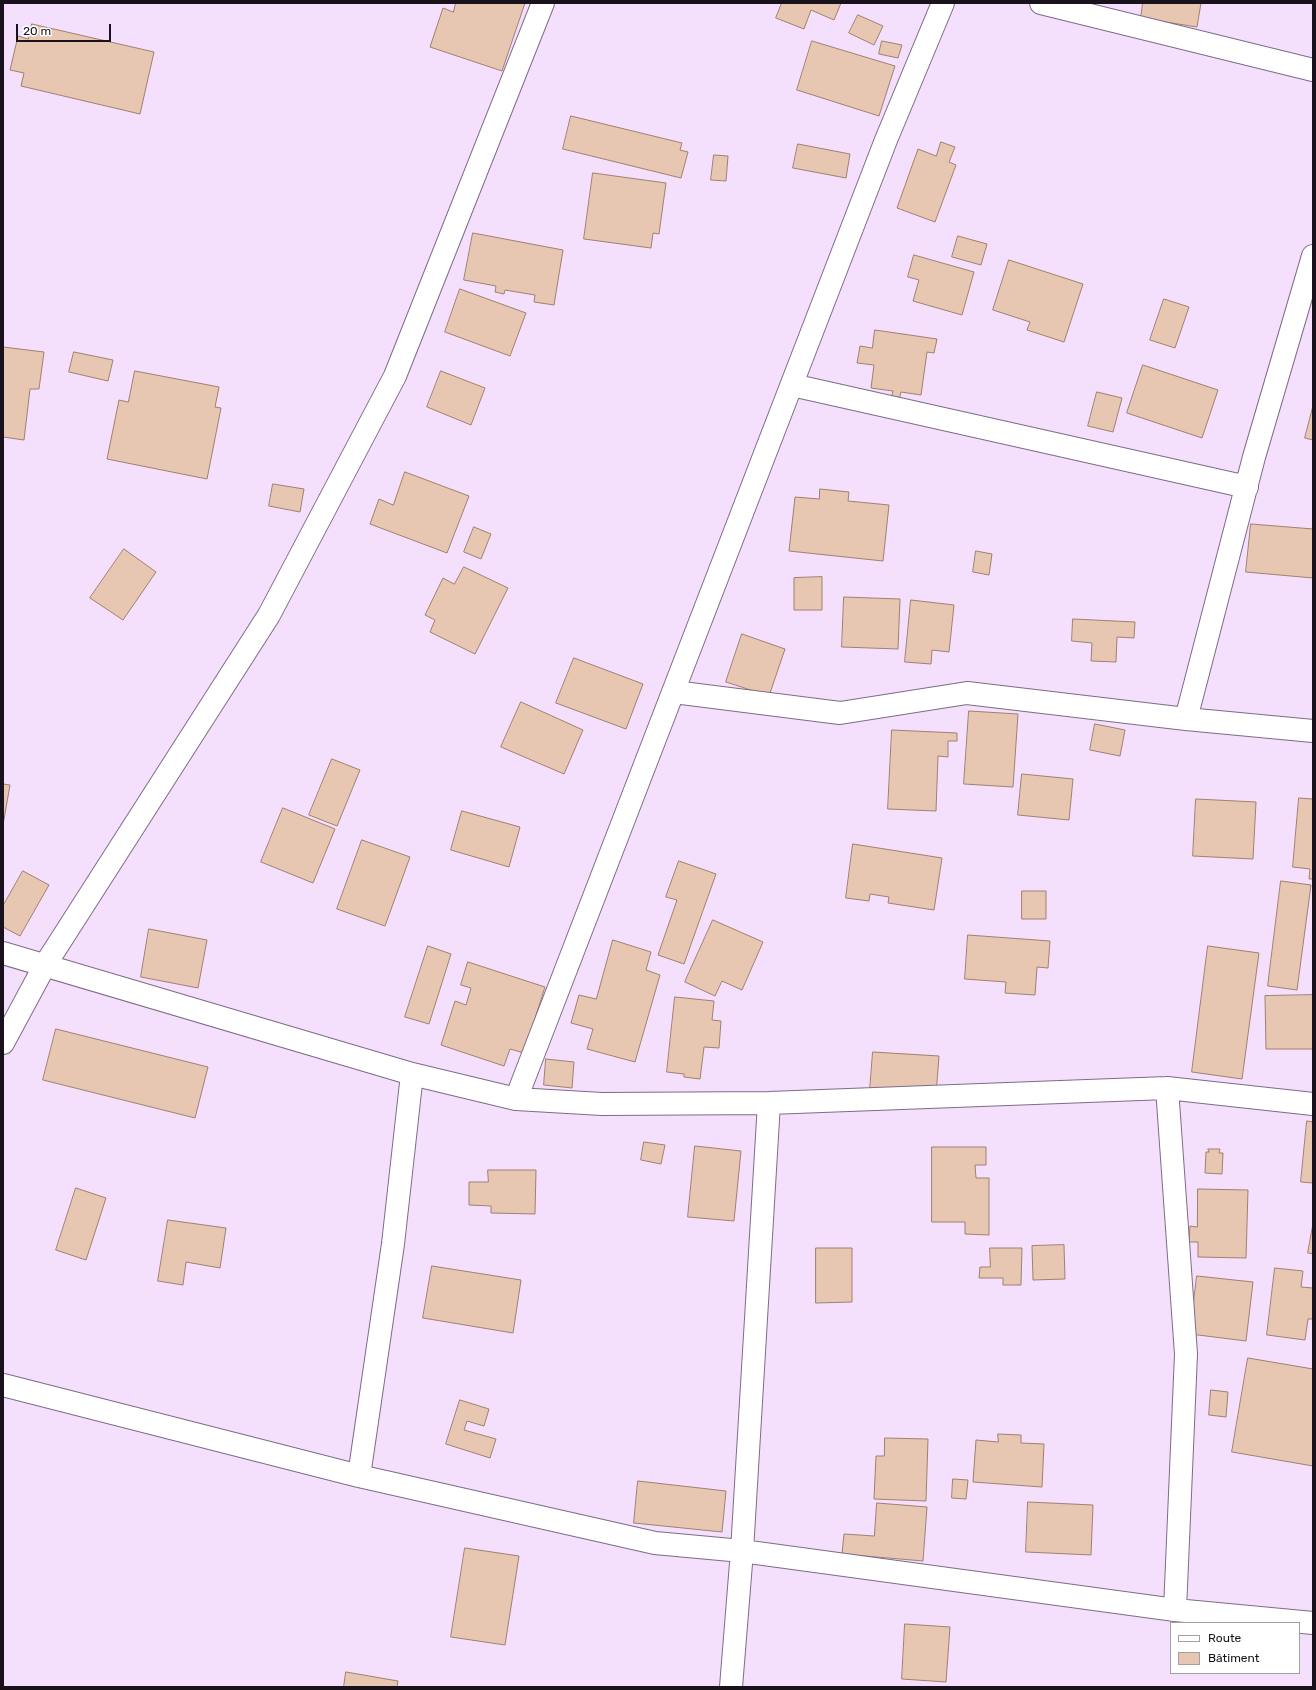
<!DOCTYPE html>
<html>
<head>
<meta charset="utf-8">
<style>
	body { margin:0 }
	#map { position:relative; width:1316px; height:1690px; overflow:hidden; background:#f4dffd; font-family:Rubik,sans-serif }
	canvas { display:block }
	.frame { position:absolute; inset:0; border:4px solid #19121c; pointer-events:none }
	.legend { position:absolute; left:1170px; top:1622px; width:130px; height:52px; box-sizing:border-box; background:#fff; border:1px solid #a3a0a4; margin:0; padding:5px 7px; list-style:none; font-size:12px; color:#19121c }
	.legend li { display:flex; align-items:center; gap:8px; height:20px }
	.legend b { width:20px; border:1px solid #a3a0a4 }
	.scale { position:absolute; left:16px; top:24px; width:95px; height:18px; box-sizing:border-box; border:2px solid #19121c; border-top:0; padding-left:5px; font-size:12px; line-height:14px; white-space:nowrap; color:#19121c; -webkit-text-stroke:3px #fff; paint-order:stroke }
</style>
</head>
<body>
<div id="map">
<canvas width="1316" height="1690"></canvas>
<div class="frame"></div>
<ul class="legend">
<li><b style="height:5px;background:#fff"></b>Route</li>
<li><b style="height:11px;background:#e7c7b2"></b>Bâtiment</li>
</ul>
<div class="scale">20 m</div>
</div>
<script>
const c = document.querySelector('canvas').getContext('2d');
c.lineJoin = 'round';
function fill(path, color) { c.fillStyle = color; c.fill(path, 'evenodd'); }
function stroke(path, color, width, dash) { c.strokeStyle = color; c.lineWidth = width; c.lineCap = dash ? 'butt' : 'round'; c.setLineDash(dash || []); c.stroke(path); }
const building = new Path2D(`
	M456,3h69l-23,68 -72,-24 13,-39 10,4z
	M782,3h59l-7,17 -23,-10 -7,19 -28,-11z
	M1143,3h58l-4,24 -56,-9z
	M858,15l25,11 -9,19 -25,-12z
	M32,24l122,28 -14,62 -119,-28 3,-13 -14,-3 8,-34 10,3z
	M812,41l83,25 -16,50 -82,-26z
	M882,41l20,4 -4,13 -19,-4z
	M571,116l111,27 -2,7 8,2 -7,26 -118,-29z
	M941,142l14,5 -6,15 7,3 -21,57 -38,-14 21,-59 18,7z
	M798,144l52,10 -4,24 -53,-10z
	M714,155l14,1 -2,25 -15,-1z
	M593,173l73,10 -7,51 -6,-1 -2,15 -67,-9z
	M473,233l90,17 -9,55 -20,-3 1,-7 -30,-5 -1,4 -9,-2 1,-6 -32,-6z
	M958,236l29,8 -6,21 -29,-8z
	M914,255l60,17 -12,43 -49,-14 6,-21 -11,-3z
	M1009,260l74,24 -19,58 -37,-12 3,-8 -37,-12z
	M460,289l66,24 -16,43 -65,-24z
	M1164,299l25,8 -14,41 -25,-8z
	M875,330l62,9 -3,14 -7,-1 -6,43 -20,-3 -2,8 -8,-1 2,-8 -22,-3 3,-23 -17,-2 3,-17 12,2z
	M3,347l41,5 -5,37h-9l-6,51 -21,-3z
	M74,352l39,8 -5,21 -39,-9z
	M1143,365l75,25 -16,48 -75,-25z
	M135,371l84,16 -4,20 6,1 -14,71 -100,-20 12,-59 9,2z
	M441,371l44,17 -14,37 -44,-18z
	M1097,392l25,6 -9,34 -25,-6z
	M1313,406v34l-8,-2z
	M405,472l64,24 -22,57 -77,-29 9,-25 14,6z
	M273,484l31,5 -4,23 -31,-6z
	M820,489l29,3 -1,9 41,4 -6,56 -94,-10 6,-54 24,2z
	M1251,524l62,5v49l-67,-6z
	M474,527l17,7 -10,25 -17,-7z
	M124,549l32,23 -33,48 -33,-22z
	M976,551l16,3 -3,21 -16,-3z
	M464,567l44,21 -33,66 -45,-22 5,-12 -10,-5 18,-37 11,6z
	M822,577v33h-28v-32z
	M844,597l56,2 -2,50 -56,-2z
	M911,600l43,5 -5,47 -17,-2 -1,14 -26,-2z
	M1073,619l62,3 -1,16 -17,-1 -1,25 -25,-1 1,-18 -20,-2z
	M742,634l43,15 -16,47 -43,-14z
	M574,658l69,26 -17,45 -70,-26z
	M521,702l62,28 -19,44 -63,-27z
	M969,711l49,3 -5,73 -49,-3z
	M1095,724l30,6 -5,26 -30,-6z
	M892,730l65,3v8h-9v16l-10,-1 -2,55 -48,-2z
	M332,759l28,11 -23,56 -28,-11z
	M1022,774l51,5 -4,41 -51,-5z
	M3,784l7,1 -7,40z
	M1299,798l14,1v80h-4l1,-10 -17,-2z
	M1196,799l60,3 -3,57 -60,-3z
	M283,808l52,21 -22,54 -52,-21z
	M462,811l58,16 -11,40 -58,-17z
	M362,840l48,17 -25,69 -48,-17z
	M853,844l89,14 -8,52 -46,-7 1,-6 -19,-3 -1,7 -23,-3z
	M679,861l37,13 -32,90 -26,-9 19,-55 -11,-3z
	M23,871l26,14 -29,51 -17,-9v-21z
	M1281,881l30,4 -14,105 -29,-4z
	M1022,891h24v28h-24z
	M713,920l50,22 -21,48 -20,-9 -7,15 -30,-14z
	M149,929l58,11 -9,48 -57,-11z
	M968,935l82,6 -2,27 -11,-1 -2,28 -30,-2 1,-11 -41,-3z
	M613,940l38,12 -5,18 14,5 -25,87 -48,-13 6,-20 -22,-6 8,-28 17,4z
	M428,946l23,8 -22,70 -24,-7z
	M1208,946l51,7 -17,126 -50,-7z
	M468,962l77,25 -21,66 -14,-4 -6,17 -63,-21 14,-44 11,4 5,-17 -10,-3z
	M1313,995v54h-47l-1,-53z
	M675,997l39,4 -2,19 9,1 -2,27 -15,-1 -4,32 -16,-2v-3l-17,-2z
	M56,1029l152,38 -13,51 -152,-38z
	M873,1052l66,4 -3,39 -66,-5z
	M546,1059l28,3 -2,26 -28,-3z
	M1307,1121l6,1v61l-12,-1z
	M644,1142l21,3 -4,19 -20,-4z
	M695,1146l46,5 -7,70 -46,-4z
	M932,1147h54v18h-11l1,13h13v57l-24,-1v-12h-33z
	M1208,1149h12l-1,4h4l-1,21 -17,-1 1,-21h3z
	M488,1170h48l-1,44 -44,-1v-7l-22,-1v-23h19z
	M76,1188l30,10 -20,62 -30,-10z
	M1198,1189l50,1 -2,68 -48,-1v-15h-9l1,-16 7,1z
	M168,1220l58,8 -6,40 -34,-6 -3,23 -25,-4z
	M1313,1224v30l-5,-1z
	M1064,1245l1,34 -32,1 -1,-34z
	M816,1248h36v54l-36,1z
	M990,1248h32l-1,37h-18v-7h-24l1,-11h10z
	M432,1266l89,14 -8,53 -90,-15z
	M1275,1268l28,3 -2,16 12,1v31h-5l-3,21 -38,-5z
	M1197,1276l56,6 -7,59 -56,-7z
	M1248,1358l65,11v97l-81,-14z
	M1211,1390l17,2 -2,25 -17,-2z
	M460,1400l29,9 -5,17 -17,-5 -3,9 32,9 -6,19 -44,-14z
	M998,1434l23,1v8l23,1 -2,43 -69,-5 3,-42 22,2z
	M885,1438l43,1 -2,62 -52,-2 2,-43h8z
	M953,1479l15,1 -2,19 -14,-1z
	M638,1481l88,10 -4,41 -88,-9z
	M1028,1502l65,3 -2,50 -65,-3z
	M877,1503l50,4 -4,54 -81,-7 2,-20 30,2z
	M465,1548l54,8 -14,89 -54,-8z
	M905,1624l45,3 -4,55 -44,-3z
	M346,1672l52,9 -1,6h-53z`);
fill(building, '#e7c7b2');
stroke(building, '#9e816e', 1);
const minor = new Path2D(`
	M1041,3l272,67
	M792,385l455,102
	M674,692l166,21 127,-20 219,26 127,12
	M1186,719l68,-262 59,-201
	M3,953l409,121 104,25 86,5 167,-1 398,-15 146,16
	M3,1043l42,-78 224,-350 126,-239 148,-373
	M1167,1088l19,266 -11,256
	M516,1099l370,-959 57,-137
	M3,1385l356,91 296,67 87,8 433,59 138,13
	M359,1476l34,-232 19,-170
	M731,1687l11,-136 27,-448`);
stroke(minor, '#7e6c87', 24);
stroke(minor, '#fff', 22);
</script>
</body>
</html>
